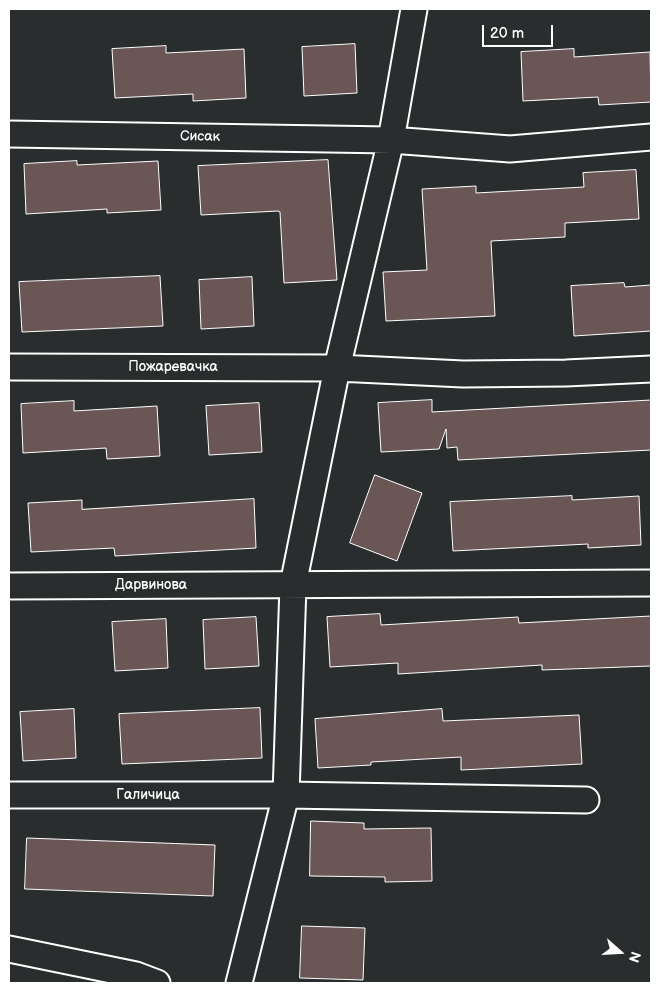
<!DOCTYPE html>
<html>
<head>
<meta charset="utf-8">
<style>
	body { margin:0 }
	#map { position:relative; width:660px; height:992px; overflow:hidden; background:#2a2d2e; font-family:"Balsamiq Sans",sans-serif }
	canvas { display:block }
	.frame { position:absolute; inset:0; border:10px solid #fff; pointer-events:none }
	.north { position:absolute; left:595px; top:927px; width:50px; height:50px; -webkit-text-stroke:4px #2a2d2e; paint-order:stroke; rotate:109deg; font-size:14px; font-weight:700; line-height:20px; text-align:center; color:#fff }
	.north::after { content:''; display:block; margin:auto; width:18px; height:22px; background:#fff; clip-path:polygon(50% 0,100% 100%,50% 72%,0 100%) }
	.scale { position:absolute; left:482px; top:25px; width:71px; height:22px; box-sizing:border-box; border:2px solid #fff; border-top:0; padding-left:6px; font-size:15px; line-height:18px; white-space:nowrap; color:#fff; -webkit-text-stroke:4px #2a2d2e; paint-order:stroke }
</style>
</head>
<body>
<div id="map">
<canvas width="660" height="992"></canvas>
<div class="frame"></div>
<div class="north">N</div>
<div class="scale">20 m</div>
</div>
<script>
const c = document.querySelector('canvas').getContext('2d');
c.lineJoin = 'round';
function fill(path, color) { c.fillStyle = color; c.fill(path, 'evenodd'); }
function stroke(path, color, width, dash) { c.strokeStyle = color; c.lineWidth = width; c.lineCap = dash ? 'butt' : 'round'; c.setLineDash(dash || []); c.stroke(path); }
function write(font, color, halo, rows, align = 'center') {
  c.font = font + ' "Balsamiq Sans",sans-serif'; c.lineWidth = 4; c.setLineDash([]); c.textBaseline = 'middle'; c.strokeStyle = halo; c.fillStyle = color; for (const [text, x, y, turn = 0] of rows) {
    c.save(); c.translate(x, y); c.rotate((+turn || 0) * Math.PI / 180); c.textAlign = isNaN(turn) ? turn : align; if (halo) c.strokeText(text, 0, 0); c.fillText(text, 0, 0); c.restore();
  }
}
const building = new Path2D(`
	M355,44l2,49 -53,3 -2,-49z
	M166,46v7l78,-4 2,49 -53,3v-7l-78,4 -3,-49z
	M574,49v8l76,-5 1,50 -52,3 -1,-8 -75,4 -2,-49z
	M328,160l9,120 -53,3 -4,-71 -2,-1 -77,4 -3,-49z
	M77,161v4l81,-4 3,49 -54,3v-4l-81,5 -2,-50z
	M636,170l3,49 -74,4v14l-74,4 4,75 -109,5 -3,-49 44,-2 -5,-81 54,-3v7l108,-6 -1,-14z
	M160,276l3,50 -141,6 -3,-50z
	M252,277l2,49 -53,3 -2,-49z
	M624,283l1,4 26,-2v46l-77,5 -3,-50z
	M432,400v12l219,-12v50l-193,10 -1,-13 -10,1 -1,-19 -7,20 -58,3 -3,-49z
	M74,401v10l83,-5 3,50 -53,3 -1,-11 -83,5 -2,-49z
	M259,403l3,49 -53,3 -3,-49z
	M375,475l47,18 -25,68 -47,-18z
	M572,496v4l67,-4 2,49 -53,3v-4l-135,7 -3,-49z
	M254,499l2,49 -141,8 -1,-8 -83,4 -3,-49 54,-3v9z
	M380,614l1,11 137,-8 1,6 132,-7v50l-109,4v-5l-144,9v-11l-68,4 -3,-50z
	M256,617l3,49 -54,3 -2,-49z
	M166,619l2,49 -53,3 -3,-49z
	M260,708l2,50 -140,6 -3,-50z
	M74,709l2,49 -53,3 -3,-49z
	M442,709l1,12 136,-6 3,49 -121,6v-13l-90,5v3l-53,3 -3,-49z
	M311,821l53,2v6l67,-1 1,53 -47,1v-5l-75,-1z
	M27,838l188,7 -2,51 -188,-7z
	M302,926l63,2 -2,52 -63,-2z`);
fill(building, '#6a5755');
stroke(building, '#fff', 1);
const minor = new Path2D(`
	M9,134l382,6 119,9 141,-12
	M9,367l328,1 126,6 103,-1 85,-4
	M9,586l642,-3
	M9,795h277l300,5
	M9,949l127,26 21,8
	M239,983l47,-188 7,-210 44,-217 54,-228 23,-131`);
stroke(minor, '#fff', 29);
stroke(minor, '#2a2d2e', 25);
write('14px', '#fff', '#2a2d2e', [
	["Сисак",200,137,1],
	["Пожаревачка",173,367],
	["Дарвинова",151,585],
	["Галичица",148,795]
]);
</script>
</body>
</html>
